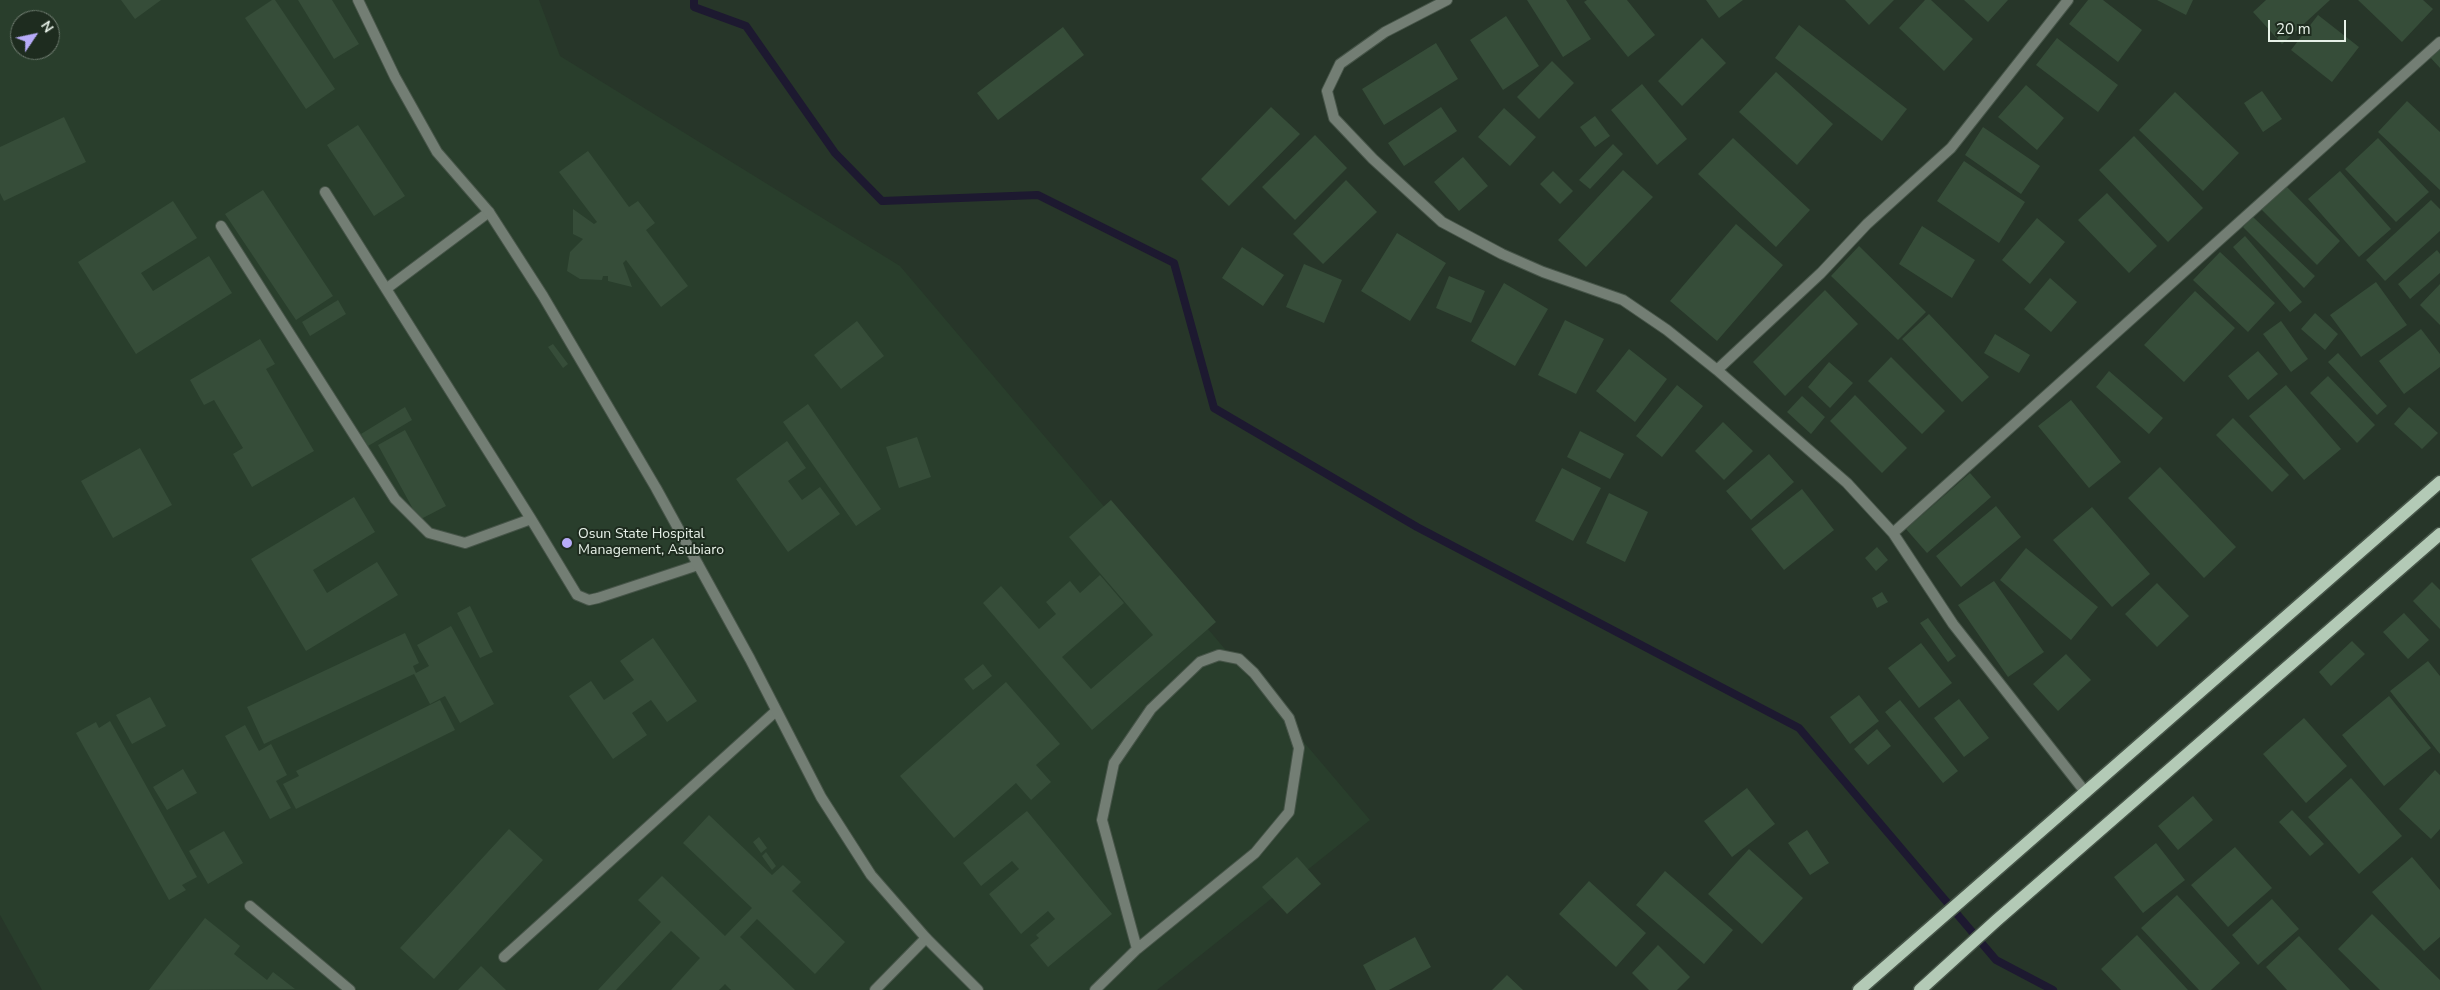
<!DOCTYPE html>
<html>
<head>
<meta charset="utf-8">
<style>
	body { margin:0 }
	#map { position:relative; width:2440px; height:990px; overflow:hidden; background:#273629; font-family:"Nunito Sans",sans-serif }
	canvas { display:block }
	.north { position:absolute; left:10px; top:10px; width:50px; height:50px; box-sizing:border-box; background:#1e2c1f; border:1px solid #6e7b6f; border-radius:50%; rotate:56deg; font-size:14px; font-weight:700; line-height:20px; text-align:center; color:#e7f1e8 }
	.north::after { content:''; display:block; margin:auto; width:18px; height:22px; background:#b7abf8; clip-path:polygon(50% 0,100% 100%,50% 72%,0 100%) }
	.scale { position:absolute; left:2268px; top:20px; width:78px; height:22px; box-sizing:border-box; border:2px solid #e7f1e8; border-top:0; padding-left:6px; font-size:15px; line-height:18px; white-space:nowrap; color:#e7f1e8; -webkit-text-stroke:4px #1e2c1f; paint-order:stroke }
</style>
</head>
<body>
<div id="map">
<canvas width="2440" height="990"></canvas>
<div class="north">N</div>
<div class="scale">20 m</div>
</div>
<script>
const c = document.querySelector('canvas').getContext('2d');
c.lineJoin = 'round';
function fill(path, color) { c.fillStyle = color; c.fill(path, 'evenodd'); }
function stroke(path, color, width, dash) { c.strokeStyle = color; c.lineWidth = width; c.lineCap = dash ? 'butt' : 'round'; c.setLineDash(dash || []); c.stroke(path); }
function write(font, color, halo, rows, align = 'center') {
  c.font = font + ' "Nunito Sans",sans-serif'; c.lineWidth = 4; c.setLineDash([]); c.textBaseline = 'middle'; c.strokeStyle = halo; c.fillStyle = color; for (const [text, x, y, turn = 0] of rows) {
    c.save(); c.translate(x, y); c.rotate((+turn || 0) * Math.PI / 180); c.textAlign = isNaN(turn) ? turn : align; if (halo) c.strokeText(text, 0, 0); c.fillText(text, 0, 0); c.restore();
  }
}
fill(new Path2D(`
	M0,0h539l21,56 340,210 470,554 -213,170h-1115l-42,-75zM20,20h30v30h-30z`), '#293e2c');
stroke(new Path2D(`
	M694,0v7l52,19 89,127 47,48 156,-6 136,68 40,145 203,119 382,201 197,232 57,30`), '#1d1930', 8);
fill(new Path2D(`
	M121,0h40l-26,19z
	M272,0h3l60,89 -29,20 -61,-91z
	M298,0h34l27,44 -25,15z
	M1527,0h39l25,39 -28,18z
	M1587,0h40l28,35 -27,22 -44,-55z
	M1706,0h37l-24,18z
	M1845,0h49l-25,25z
	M1925,0h6l42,39 -29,32 -45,-43z
	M1964,0h44l-20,22z
	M2088,0h15l39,30 -24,32 -49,-38z
	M2157,0h36l-7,15z
	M2266,0h64l-48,44 -29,-32z
	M2358,0h65l10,9 -31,33z
	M2318,15l41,32 -27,35 -41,-32z
	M1506,16l33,50 -36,24 -33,-50z
	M1799,25l108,84 -25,32 -107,-83z
	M1063,27l21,28 -86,65 -21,-27z
	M1702,38l24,25 -44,43 -24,-25z
	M2057,38l61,47 -20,27 -62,-47z
	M1436,43l22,36 -74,46 -22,-36z
	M2440,47v21l-11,-12z
	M1552,61l22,22 -35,36 -22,-22z
	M1776,72l57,52 -36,41 -58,-53z
	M1642,84l45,55 -30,26 -46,-55z
	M2026,85l38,33 -27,32 -39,-33z
	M2262,91l20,28 -19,13 -19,-29z
	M2175,92l64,61 -36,38 -64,-61z
	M2407,101l33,31v58l-62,-58z
	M1271,107l29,27 -71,72 -28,-27z
	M1441,107l16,24 -53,35 -16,-23z
	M1504,108l32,29 -26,29 -32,-29z
	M1595,116l15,20 -15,11 -15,-20z
	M64,117l22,45 -82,39 -4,-8v-46z
	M358,125l47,71 -31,20 -47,-71z
	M1983,127l57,39 -19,28 -56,-39z
	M1315,135l32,33 -52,52 -33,-33z
	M2134,136l69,72 -35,34 -69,-72z
	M1733,138l77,72 -34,37 -78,-73z
	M2378,138l51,54 -33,30 -51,-53z
	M1613,144l10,10 -33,35 -11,-9z
	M588,151l41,56 9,-6 17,22 -9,7 42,56 -27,21 -35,-47 -3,3 9,24 -24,-6v-5h-5l-1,4 -22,-1 -13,-8 3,-19 13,-13 -10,-5v-25l21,15 3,-2 -38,-50z
	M1463,157l25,29 -29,25 -25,-29z
	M1964,161l61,41 -26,41 -62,-42z
	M1623,170l30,27 -67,70 -28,-27z
	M1553,171l20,20 -13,13 -20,-20z
	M2340,171l51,58 -32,28 -51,-58z
	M1346,180l31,32 -54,52 -30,-30z
	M2285,185l55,56 -23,24 -56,-56z
	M263,190l70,106 -37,24 -71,-106z
	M2107,193l50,53 -28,27 -51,-53z
	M2431,200l9,9v22l-55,50 -19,-21z
	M173,201l24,37 -56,35 12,18 56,-35 23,37 -96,61 -58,-92z
	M2253,217l62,59 -11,12 -61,-61z
	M2037,218l28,24 -35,42 -28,-24z
	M1736,224l47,41 -66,76 -47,-40z
	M1922,226l53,34 -23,38 -53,-34z
	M1397,233l49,30 -36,58 -49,-30z
	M2245,236l57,66 -12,10 -57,-65z
	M1859,246l67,66 -28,28 -67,-64z
	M1242,247l42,28 -21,31 -41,-28z
	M2437,250l3,4v19l-30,26 -12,-15z
	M2220,252l55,51 -27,29 -55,-52z
	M1304,264l38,16 -18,43 -38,-16z
	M1449,276l36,15 -14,32 -35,-15z
	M2050,278l27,24 -26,30 -27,-23z
	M2376,282l31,43 -46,32 -31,-42z
	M1504,283l44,26 -33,57 -44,-25z
	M2440,284v41l-20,-20z
	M1825,290l33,34 -73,72 -32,-34z
	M2195,291l40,37 -51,54 -40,-37z
	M338,300l8,14 -36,22 -8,-14z
	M2315,313l23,21 -13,16 -24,-21z
	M1929,314l60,63 -27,25 -60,-63z
	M1565,320l39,19 -28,55 -38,-19z
	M857,321l27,35 -43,33 -27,-34z
	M2281,321l27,38 -17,13 -28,-38z
	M2421,329l19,25v13l-36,27 -25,-33z
	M1995,334l35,21 -11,18 -35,-20z
	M260,339l15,25 -9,5 48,82 -62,36 -19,-33 10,-6 -29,-48 -10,5 -14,-25z
	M553,344l15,20 -5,4 -15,-21z
	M1629,349l38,30 -32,43 -39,-31z
	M2258,351l20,23 -30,26 -20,-24z
	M2338,353l49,53 -10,9 -49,-53z
	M1891,357l54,54 -23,23 -54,-53z
	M1829,362l24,21 -23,25 -22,-21z
	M2109,371l54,47 -14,16 -53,-47z
	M2328,376l47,49 -18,18 -47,-50z
	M1677,385l26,21 -41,51 -26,-21z
	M2286,385l55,64 -37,31 -55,-64z
	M1855,395l52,53 -25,25 -52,-52z
	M1802,396l23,21 -14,17 -24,-22z
	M2071,400l50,62 -32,26 -51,-62z
	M808,404l73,105 -25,17 -73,-104z
	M405,407l7,13 -44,26 -7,-12z
	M2409,407l29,26 -16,16 -28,-25z
	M2233,418l56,57 -17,17 -56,-57z
	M1723,422l30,29 -29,29 -29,-29z
	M405,430l41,76 -27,14 -41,-75z
	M1580,431l44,23 -14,25 -43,-22z
	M917,437l14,40 -32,11 -13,-41z
	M787,441l19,27 -18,13 14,19 18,-13 20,27 -52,38 -52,-73z
	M140,448l32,57 -59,33 -32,-57z
	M1769,454l25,28 -43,38 -25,-29z
	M2160,467l76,80 -32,31 -76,-80z
	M1562,468l39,20 -28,53 -38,-20z
	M1970,473l21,24 -64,56 -21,-24z
	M1802,489l32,41 -50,40 -33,-41z
	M1609,493l39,19 -23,50 -39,-19z
	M354,497l21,35 -62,38 14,23 50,-31 21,33 -92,56 -55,-92z
	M1111,500l105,122 -124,108 -109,-127 18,-17 38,43 17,-15 -10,-12 24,-21 10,12 20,-18 24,28 -62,54 29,32 62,-54 -84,-98z
	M1996,506l25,31 -60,50 -25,-31z
	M2092,507l58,67 -38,33 -59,-67z
	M1877,547l11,13 -12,11 -11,-13z
	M2026,548l72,59 -27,33 -71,-60z
	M1994,581l50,71 -36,25 -50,-72z
	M2432,582l8,8v39l-27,-28z
	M2157,583l32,33 -32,31 -32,-33z
	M1882,592l6,10 -11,6 -5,-10z
	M470,606l23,46 -13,6 -23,-45z
	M2404,613l25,27 -21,19 -25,-27z
	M1928,618l28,38 -8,6 -28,-39z
	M451,626l43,78 -34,19 -15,-27 -15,8 -16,-30 -150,70 -17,-37 158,-74 14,30 -6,3 3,7 13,-7 -12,-21z
	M653,638l44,63 -30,21 -16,-22 -19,13 15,22 -34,24 -44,-63 22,-15 13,19 30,-20 -14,-19z
	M2352,641l13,13 -34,32 -12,-14z
	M1921,643l31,40 -33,25 -31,-40z
	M2066,654l25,26 -33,31 -25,-27z
	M2428,661l12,15v78l-50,-63z
	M983,664l9,12 -19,14 -9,-11z
	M1006,682l54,62 -24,21 15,17 -20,18 -15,-17 -62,55 -54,-62z
	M1859,695l20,26 -29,23 -20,-27z
	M2389,696l42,52 -47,38 -42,-51z
	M150,697l16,29 -34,18 -16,-29z
	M1959,699l30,39 -25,19 -30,-39z
	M440,700l15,30 -159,79 -13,-25 16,-8 -3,-5z
	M1900,700l58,71 -15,12 -58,-71z
	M2304,718l43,48 -41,37 -43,-49z
	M110,721l87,156 -15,8 4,5 -17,10 -93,-167 20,-11 3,6z
	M245,725l14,26 12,-7 16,31 -11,6 15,27 -21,11 -45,-83z
	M1877,729l14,17 -23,19 -14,-16z
	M183,769l14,24 -30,17 -14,-23z
	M2435,770l5,5v54l-9,10 -32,-30z
	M2351,778l51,58 -43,38 -51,-57z
	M1747,788l28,36 -43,33 -28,-36z
	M2193,796l20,24 -35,30 -20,-24z
	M2292,810l32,34 -14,12 -31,-34z
	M1027,811l85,103 -64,53 -18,-22 9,-7 -3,-3 19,-16 -7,-8 -27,23 -32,-40 30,-25 -7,-8 -31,25 -18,-23z
	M709,815l63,60 11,-10 18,17 -9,9 53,51 -30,32 -58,-55 -17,18 55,53h-64l-6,-6 -6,6h-48l29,-32 -29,-27 -55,59h-18l63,-68 -23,-22 24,-24 63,60 27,-28 -69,-65z
	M509,829l34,31 -109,119 -34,-31z
	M1807,830l22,33 -19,12 -22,-32z
	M224,831l19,32 -35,21 -19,-33z
	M759,837l8,11 -6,5 -8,-11z
	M2156,843l29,37 -42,33 -29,-36z
	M2235,847l37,41 -44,39 -37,-42z
	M1749,849l54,49 -41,46 -54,-50z
	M766,852l10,14 -4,4 -10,-14z
	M1297,857l24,27 -34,30 -25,-27z
	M2412,857l28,33v47l-16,14 -52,-59z
	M1665,871l68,59 -29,34 -68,-59z
	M1589,881l57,52 -30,34 -57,-53z
	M2177,895l63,68 -29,27h-12l-58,-62z
	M2272,899l27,30 -41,36 -26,-30z
	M2372,914l68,66v10h-60l-42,-41z
	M205,918l35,28 -6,8 33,26 6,-8 22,17 -146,1z
	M2137,935l51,55h-67l-20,-21z
	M2299,936l51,54h-63l-21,-23z
	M1415,937l16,30 -42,23h-13l-13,-25z
	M1658,945l32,32 -13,13h-28l-17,-17z
	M481,966l25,24h-48z
	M1507,975l16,15h-31z`), '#364d39');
const lane = new Path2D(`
	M325,192l206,327 46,76 12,5 9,-2 100,-33
	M221,226l174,273 34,34 36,10 66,-24
	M386,289l103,-77
	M250,906l100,84
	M504,957l272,-246
	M875,990l51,-52
	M1095,990l42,-41 118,-96 34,-41 10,-64 -10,-30 -35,-45 -15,-14 -20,-4 -19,7 -49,47 -37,54 -12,57 35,129`);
const street = new Path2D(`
	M358,0l37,77 42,75 52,60 54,84 113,192 94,171 71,138 50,78 55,63 52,52
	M1447,0l-62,32 -45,32 -13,27 7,27 39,41 69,63 60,32 41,18 80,28 44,30 50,40 130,113 46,50 60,91 133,169
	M1717,370l104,-97 46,-49 84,-76 117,-148
	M1893,533l547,-491`);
const primary = new Path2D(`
	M1859,990l581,-508
	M1920,990l77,-70 443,-386`);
stroke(lane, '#465448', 12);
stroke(street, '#465448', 12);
stroke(primary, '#465448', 15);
stroke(lane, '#737e74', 10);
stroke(street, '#737e74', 10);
stroke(primary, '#b3cab6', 12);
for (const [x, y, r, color] of [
	[567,543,6,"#b7abf8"]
]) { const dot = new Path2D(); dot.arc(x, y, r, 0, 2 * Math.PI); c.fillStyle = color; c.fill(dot); stroke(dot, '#1e2c1f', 2); }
write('14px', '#e7f1e8', '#1e2c1f', [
	["Osun State Hospital",578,535],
	["Management, Asubiaro",578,551]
], 'left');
</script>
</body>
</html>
